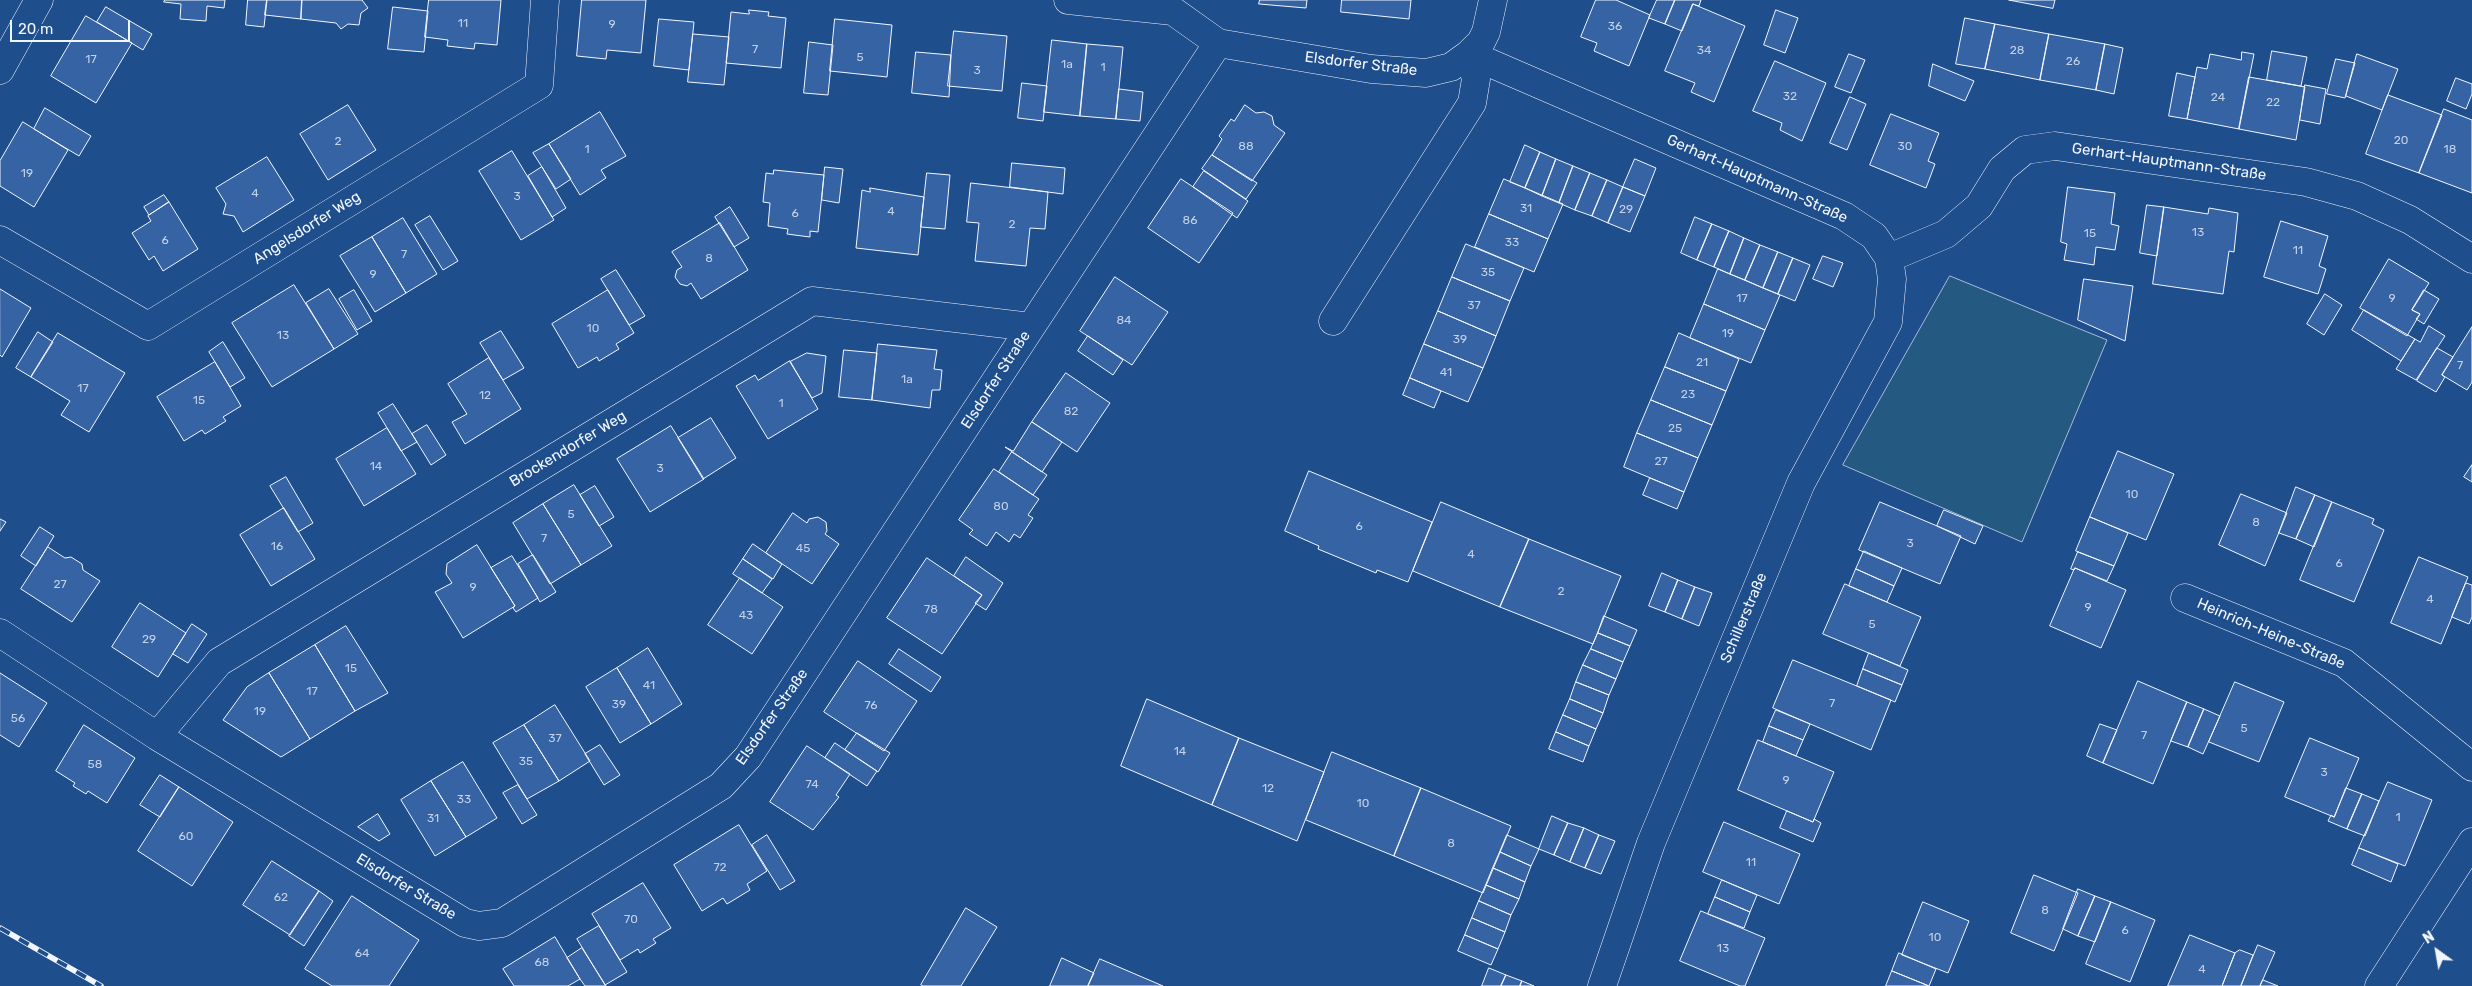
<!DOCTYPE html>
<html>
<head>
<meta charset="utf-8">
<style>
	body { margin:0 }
	#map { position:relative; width:2472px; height:986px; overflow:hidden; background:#1f4e8c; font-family:Rubik,sans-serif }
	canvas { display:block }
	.north { position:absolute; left:2412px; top:926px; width:50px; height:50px; -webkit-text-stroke:4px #1f4e8c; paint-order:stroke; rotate:328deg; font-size:14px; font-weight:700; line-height:20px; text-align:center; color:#f2f6ff }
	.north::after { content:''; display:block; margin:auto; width:18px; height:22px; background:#f2f6ff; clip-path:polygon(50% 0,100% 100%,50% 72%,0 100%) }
	.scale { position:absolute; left:10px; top:20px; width:120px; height:22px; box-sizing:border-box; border:2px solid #f2f6ff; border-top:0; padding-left:6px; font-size:15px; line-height:18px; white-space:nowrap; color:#f2f6ff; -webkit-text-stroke:4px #1f4e8c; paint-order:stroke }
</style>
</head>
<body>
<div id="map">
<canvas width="2472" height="986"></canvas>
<div class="north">N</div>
<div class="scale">20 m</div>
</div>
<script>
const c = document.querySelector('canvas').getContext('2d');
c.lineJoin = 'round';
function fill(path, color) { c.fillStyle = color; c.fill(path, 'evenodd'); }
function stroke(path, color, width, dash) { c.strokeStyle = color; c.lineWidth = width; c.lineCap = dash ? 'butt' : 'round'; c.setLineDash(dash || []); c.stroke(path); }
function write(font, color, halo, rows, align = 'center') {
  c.font = font + ' Rubik,sans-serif'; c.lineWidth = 4; c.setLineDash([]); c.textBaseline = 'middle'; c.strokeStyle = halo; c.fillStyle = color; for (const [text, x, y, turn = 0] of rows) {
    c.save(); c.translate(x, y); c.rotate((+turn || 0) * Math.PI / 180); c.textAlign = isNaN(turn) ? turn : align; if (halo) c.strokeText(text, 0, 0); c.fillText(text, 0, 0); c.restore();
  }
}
const green = new Path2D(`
	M1950,276l157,64 -85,202 -179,-77z`);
fill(green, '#245a82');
stroke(green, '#a8bbd7', 1);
const building = new Path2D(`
	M165,0h60l-1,8 -17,-2 -1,15 -26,-2 1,-15 -17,-2z
	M248,0h19l-3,27 -18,-2z
	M267,0h35l-1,19 -36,-4z
	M302,0h60l6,8 -7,5 -2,12 -11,-1 -7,5 -5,-6 -35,-4z
	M429,0h72l-4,45 -22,-2 -1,6 -27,-3 1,-6 -23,-3z
	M582,0h64l-5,53 -34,-3 -1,9 -29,-3z
	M1260,0h47l-1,8 -47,-4z
	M1342,0h69l-2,19 -68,-7z
	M1596,0h20l34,15 -21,51 -35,-15 3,-8 -16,-6z
	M1657,0h18l-10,24 -16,-6z
	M1675,0h26l-2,6 -6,-2 -11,27 -17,-7z
	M2009,0h46l-2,8z
	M1693,4l52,22 -31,76 -23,-10 4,-9 -30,-12z
	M106,7l46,27 -9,16 -46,-28z
	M393,7l35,4 -4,41 -36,-3z
	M749,10l20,2 -1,4 18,2 -5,50 -55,-5 5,-51 18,2z
	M1776,10l22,8 -13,35 -21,-8z
	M86,16l46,27 -36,60 -45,-27z
	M1965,18l30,6 -10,45 -29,-5z
	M659,19l35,3 -5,48 -35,-4z
	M835,19l57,6 -5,52 -57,-6z
	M1995,24l54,10 -9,46 -55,-11z
	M954,31l53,5 -5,55 -54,-5z
	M693,34l36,3 -5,48 -36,-3z
	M2049,34l56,10 -9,46 -56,-10z
	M1052,40l35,4 -7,72 -36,-4z
	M809,42l24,3 -5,50 -24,-2z
	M1087,44l36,3 -7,72 -36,-3z
	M2105,44l18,4 -9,46 -18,-4z
	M2272,51l35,6 -6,29 -34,-6z
	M916,52l35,3 -2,42 -37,-4z
	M2242,52l12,2 -15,75 -52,-10 10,-52 10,2 3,-15 31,6z
	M1849,54l16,6 -14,33 -16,-6z
	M2357,54l41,15 -16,41 -36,-14z
	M2336,59l19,4 -10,35 -18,-4z
	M1775,61l51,22 -24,58 -22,-11 2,-7 -29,-12z
	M1933,64l41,17 -9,20 -36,-15z
	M2177,73l18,4 -8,42 -18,-3z
	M2249,77l56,10 -9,53 -57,-11z
	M2456,78l16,6v10l-6,15 -19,-8z
	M1022,83l25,3 -4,35 -25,-3z
	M2305,85l21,4 -6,35 -20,-4z
	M1119,89l24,3 -3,29 -24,-2z
	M2388,95l54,20 -23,58 -53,-19z
	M1850,97l16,7 -19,46 -17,-7z
	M348,105l28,45 -48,30 -28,-46z
	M1245,105l11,8 8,-1 8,4 2,9 11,8 -33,48 -40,-26 10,-16 -3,-3 12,-17 3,2z
	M45,108l46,28 -12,20 -45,-27z
	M2444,109l28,11v73l-53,-20z
	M600,112l26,44 -25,14 5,8 -26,17 -31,-51z
	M1891,114l48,19 -11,28 7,3 -9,24 -56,-23z
	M23,122l45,28 -34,57 -34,-21v-25z
	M549,144l22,35 -15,10 -23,-36z
	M1525,145l15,7 -15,36 -15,-6z
	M512,151l42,69 -33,20 -42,-69z
	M1540,152l16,7 -14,37 -17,-8z
	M1212,155l45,28 -11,16 -44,-30z
	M267,157l27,43 -51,32 -9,-16 -11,-2 3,-10 -10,-16z
	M1556,159l17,7 -14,37 -17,-7z
	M1635,159l21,9 -11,28 -22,-9z
	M1012,163l53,5 -2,26 -53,-7z
	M1573,166l17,7 -15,37 -16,-7z
	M542,167l24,41 -14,9 -24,-41z
	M825,167l18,2 -4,34 -17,-3z
	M774,170l50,5 -6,57 -8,-1v6l-23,-3 1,-5 -20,-3 2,-23 -7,-1 3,-29 7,1z
	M1204,171l44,30 -11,17 -44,-31z
	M927,173l23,2 -5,54 -24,-2z
	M1590,173l17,7 -15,36 -17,-6z
	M1181,179l52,34 -34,50 -51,-35z
	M1504,179l59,25 -15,35 -59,-25z
	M1607,180l16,7 -15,36 -16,-7z
	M971,183l77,9 -3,37 -15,-1 -4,38 -51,-5 4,-38 -12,-1z
	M1623,187l22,9 -15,36 -22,-9z
	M2068,187l47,6 -4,31 8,2 -4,24 -19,-3 -2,18 -30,-5 3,-16 -6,-2z
	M870,188l54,9 -6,58 -62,-7 6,-58 8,2z
	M164,195l5,7 -20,13 -5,-8z
	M169,202l29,47 -35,22 -9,-15 -5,4 -17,-27 19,-12 -3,-5z
	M2147,205l17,2 -7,49 -17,-3z
	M730,207l19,31 -15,9 -19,-30z
	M2164,207l44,7 1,-6 29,5 -4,39 -5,-1 -6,43 -70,-10z
	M1489,214l59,25 -14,33 -59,-25z
	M430,216l28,45 -15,9 -28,-45z
	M1695,217l17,7 -15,36 -16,-7z
	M403,218l34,56 -31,19 -34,-56z
	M2281,221l47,15 -9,30 7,3 -8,25 -54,-17z
	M720,223l28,47 -47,29 -10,-16 -4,3 -7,-2 -5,-7 2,-7 5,-3 -10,-15z
	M1712,224l17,7 -15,36 -17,-7z
	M1729,231l15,7 -14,36 -16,-7z
	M372,237l34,56 -31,19 -35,-56z
	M1744,238l16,7 -15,35 -15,-6z
	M1466,244l58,24 -14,33 -58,-24z
	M1760,245l18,7 -15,36 -18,-8z
	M1778,252l15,6 -15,36 -15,-6z
	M1823,256l20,7 -10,24 -20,-8z
	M1793,258l17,7 -15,36 -17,-7z
	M2389,259l40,24 -17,27 8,4 -13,22 -47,-28z
	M1718,269l62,26 -15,35 -61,-26z
	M616,270l29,46 -16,9 -28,-46z
	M1115,277l53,35 -36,53 -52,-34z
	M1452,277l58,24 -14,35 -58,-25z
	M2084,279l49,7 -8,55 -47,-21z
	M294,285l40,64 -62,38 -40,-64z
	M0,289l31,19 -29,49 -2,-2z
	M329,289l29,45 -24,15 -28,-46z
	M354,290l18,31 -15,9 -18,-31z
	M608,290l26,43 -18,11 3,5 -20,12 -2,-4 -19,11 -26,-44z
	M2424,290l15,9 -15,25 -8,-5 4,-5 -8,-4z
	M2325,294l17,11 -18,30 -17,-11z
	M1704,304l61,26 -14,33 -61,-25z
	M2364,310l51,29 -14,22 -49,-31z
	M1438,311l58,25 -13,32 -59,-24z
	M2429,326l16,10 -29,44 -20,-11 19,-30 5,3z
	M2472,327v55l-5,8 -25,-15z
	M501,331l23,37 -21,12 -23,-37z
	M38,332l15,10 -22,35 -15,-9z
	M58,333l67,40 -36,59 -28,-17 9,-14 -39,-24z
	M1679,333l60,26 -13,32 -61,-24z
	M1088,336l35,24 -10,15 -35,-24z
	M223,342l22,36 -15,9 -21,-35z
	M878,344l59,6 -3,19 8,1 -2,20h-8l-2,18 -58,-8z
	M1424,344l59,24 -15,34 -58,-24z
	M2437,348l16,9 -11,18 3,2 -9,15 -19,-11z
	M844,350l33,3 -5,47 -33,-3z
	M807,353l19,3 -4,37 -10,5 -22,-36z
	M489,358l32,51 -56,35 -13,-22 15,-8 -19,-30z
	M790,361l28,48 -50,30 -32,-53 19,-11 3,5z
	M215,362l26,44 -18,11 3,4 -21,13 -3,-4 -18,11 -27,-44z
	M1665,367l61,24 -14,34 -61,-25z
	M1066,373l44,30 -33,49 -45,-30z
	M1410,378l31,13 -7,17 -31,-13z
	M1651,400l61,25 -14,33 -61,-25z
	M393,404l24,38 -16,9 -23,-38z
	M711,418l25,40 -33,21 -25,-41z
	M1032,422l30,20 -20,30 -37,-25 8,4z
	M427,425l19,30 -15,10 -19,-31z
	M671,426l33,53 -54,33 -33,-53z
	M387,428l29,46 -52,32 -28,-47z
	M1637,433l61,25 -14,34 -60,-25z
	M2118,451l56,23 -28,66 -56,-23z
	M1012,452l35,23 -14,20 -34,-23z
	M2472,465v17l-8,-5z
	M994,469l45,30 -11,16 5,3 -13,20 -6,-4 -5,8 -13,-10 -9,14 -18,-12 4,-4 -14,-10z
	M1309,471l123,51 -24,60 -31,-12 -1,3 -58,-24 1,-3 -34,-15z
	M286,477l27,46 -15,9 -28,-46z
	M1650,478l34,14 -7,17 -34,-14z
	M574,485l38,61 -31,19 -38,-61z
	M595,486l19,31 -15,9 -19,-31z
	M2296,487l19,8 -19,44 -17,-6z
	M2241,494l46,19 -22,53 -46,-21z
	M2315,495l17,7 -18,45 -18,-8z
	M1441,502l88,37 -29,68 -87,-36z
	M1880,502l81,34 -21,48 -81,-34z
	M2332,502l42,17 -2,5 12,6 -30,72 -54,-22z
	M543,504l38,61 -31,19 -37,-61z
	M284,508l31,51 -44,27 -31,-51z
	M1944,510l39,16 -8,18 -38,-18z
	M793,513l14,10 2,-4 9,-2 8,5 1,9 -2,3 14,10 -27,40 -46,-31z
	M2090,517l38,16 -14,33 -38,-15z
	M0,519l6,3 -6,9z
	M40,527l14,9 -18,30 -15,-10z
	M1529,539l92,37 -28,68 -93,-37z
	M753,544l29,20 -9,15 -30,-20z
	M477,545l38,61 -52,32 -28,-46 17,-9 -6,-9 1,-10z
	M48,547l17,11 6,-1 11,7 1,6 17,11 -28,41 -51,-33z
	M1864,551l38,17 -8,18 -38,-17z
	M2078,552l36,14 -7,15 -32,-13 -1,2 -3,-1z
	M533,555l23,37 -16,10 -22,-38z
	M512,556l26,42 -22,14 -3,-4 2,-2 -24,-38z
	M966,557l37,26 -17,27 -11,-7 7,-8 -28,-19z
	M2419,557l49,20 -27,67 -50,-21z
	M927,558l55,37 -40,59 -55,-36z
	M743,559l29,20 -10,14 -29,-19z
	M2075,568l51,22 -25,58 -51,-22z
	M1856,569l38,17 -7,16 -38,-16z
	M1662,573l16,7 -13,32 -16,-6z
	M740,578l43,29 -31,47 -44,-29z
	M1678,580l17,7 -13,32 -17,-7z
	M2466,583l6,2v32l-3,7 -17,-7z
	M1845,584l76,33 -21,49 -77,-32z
	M1695,587l17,6 -13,33 -17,-7z
	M140,603l46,30 -28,44 -46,-30z
	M1604,616l33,14 -7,16 -32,-13z
	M192,624l15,10 -19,29 -15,-9z
	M346,626l42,67 -33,18 -40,-66z
	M1598,633l32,13 -7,16 -32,-13z
	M315,645l40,66 -45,28 -41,-66z
	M648,648l34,56 -31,20 -34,-56z
	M899,649l42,28 -10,15 -42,-28z
	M1591,649l32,13 -7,17 -33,-14z
	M1869,653l39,17 -6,15 -39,-16z
	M1793,660l98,40 -20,50 -98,-42z
	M858,661l59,40 -33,50 -60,-39z
	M1583,665l33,14 -7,16 -33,-13z
	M617,668l34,56 -31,19 -34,-56z
	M1863,669l39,16 -7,17 -38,-16z
	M0,673l47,30 -28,44 -19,-12z
	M269,673l41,66 -29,18 -58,-37 24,-33z
	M2138,681l49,21 -34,82 -50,-21z
	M1576,682l33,13 -6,18 -33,-14z
	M2235,682l49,20 -25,60 -50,-20z
	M1147,699l92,39 -27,67 -91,-39z
	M1570,699l33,14 -7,16 -33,-14z
	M2187,702l17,7 -16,38 -17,-6z
	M555,705l35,56 -31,20 -35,-56z
	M2204,709l16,7 -17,38 -15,-7z
	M1776,710l34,14 -7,16 -34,-14z
	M1563,715l33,14 -7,17 -33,-14z
	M2100,724l17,6 -14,33 -16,-7z
	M84,725l51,33 -28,45 -19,-12 -2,3 -13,-8 2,-3 -19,-12z
	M524,725l35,56 -32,18 -34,-56z
	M1769,726l34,14 -7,16 -33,-14z
	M1556,732l33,14 -6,16 -34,-13z
	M857,733l33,20 -12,19 -33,-22z
	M1239,738l85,34 -27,69 -85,-36z
	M2310,738l49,20 -25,59 -49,-20z
	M1758,740l76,32 -21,50 -75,-32z
	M835,743l42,28 -10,15 -42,-28z
	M600,745l20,30 -16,10 -19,-31z
	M807,746l43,28 -14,21 3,2 -26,33 -43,-28z
	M1332,752l89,36 -27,68 -88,-36z
	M463,762l34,56 -31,19 -35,-56z
	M160,775l19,12 -19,30 -20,-12z
	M431,781l35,56 -31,19 -34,-56z
	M2388,782l44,18 -27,66 -46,-18z
	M518,785l19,30 -15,9 -19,-31z
	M179,787l54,35 -41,64 -54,-35z
	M1421,788l90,38 -28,67 -89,-37z
	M2346,788l16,6 -15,35 -19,-8 3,-6 3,2z
	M2362,794l17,7 -14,35 -18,-7z
	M1787,811l26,11 1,-3 7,4 -8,19 -33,-14z
	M378,814l12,20 -11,7 -21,-14z
	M1552,816l16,7 -14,32 -15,-6z
	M1724,822l76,32 -21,50 -76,-32z
	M1568,823l16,5 -14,34 -16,-7z
	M739,825l28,46 -20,13 3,6 -23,14 -4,-6 -21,13 -28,-46z
	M1584,828l15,7 -14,33 -15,-6z
	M767,835l28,46 -15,9 -28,-45z
	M1507,835l32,14 -8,17 -31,-14z
	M1599,835l16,6 -14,33 -16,-6z
	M2359,848l39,16 -7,18 -39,-17z
	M1500,852l31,14 -6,16 -32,-14z
	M272,861l47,30 -29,44 -47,-30z
	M1493,868l32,14 -6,17 -33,-14z
	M2034,875l44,18 -24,58 -43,-18z
	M1722,880l35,15 -7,17 -35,-15z
	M643,883l28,45 -18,11 3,4 -16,10 -2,-4 -18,11 -28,-46z
	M1486,885l33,14 -8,16 -32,-14z
	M2078,889l17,7 -17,40 -15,-7z
	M319,891l14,10 -29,45 -15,-10z
	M352,896l67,44 -30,46h-57l-27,-17z
	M2095,896l16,6 -16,40 -17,-6z
	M1715,897l35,15 -6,16 -36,-14z
	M1479,901l32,14 -6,17 -33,-14z
	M1923,902l46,19 -21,52 -46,-18z
	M2111,902l44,18 -25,62 -44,-18z
	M966,908l31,19 -36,59h-38l-2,-1z
	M1701,911l64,27 -20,48h-5l-60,-25z
	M1472,918l33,14 -7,17 -33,-14z
	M599,926l28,46 -22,13 -28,-46z
	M1465,935l33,14 -7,16 -33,-14z
	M2190,935l45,18 -13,33h-54z
	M555,937l25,42 -12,7h-54l-11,-17z
	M2258,945l17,7 -15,34h-19z
	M582,948l24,38h-21l-5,-7 -13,-21z
	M2240,950l13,5 -12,31h-19l13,-33z
	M1899,953l37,16 -7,17 -37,-15z
	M1062,958l32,15 -6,13h-38z
	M1100,959l63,27h-75z
	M1489,968l17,7 -5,11h-19z
	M1892,971l37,15h-43z
	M1506,975l16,6 -2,5h-19z
	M2263,980l15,6h-18z
	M1522,981l12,5h-14z`);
fill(building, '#3563a3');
stroke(building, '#f2f6ff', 1);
const street = new Path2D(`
	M1068,0l105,11 45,32 153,26 55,4 25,-6 18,-13 12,-12 5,-10 7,-32
	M1469,54l375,162 30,20 15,22 3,21 -4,43 -87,161 -150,360 -49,143
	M0,70l39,-70
	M0,240l148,86 391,-241 6,-85
	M1889,258l57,-24 33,-28 23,-37 23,-19 30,-4 251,36 51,14 53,24 62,39
	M1333,321l139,-218 4,-24 -7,-25
	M2185,598l159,65 128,104
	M0,633l157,103 308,187 14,3 23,-3 219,-137 27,-29 470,-714
	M157,736l62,-74 593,-361 219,26
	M2379,986l93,-144`);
stroke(street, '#f2f6ff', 29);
stroke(street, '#1f4e8c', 28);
const rail = new Path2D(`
	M0,928l101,58`);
stroke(rail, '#f2f6ff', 5.5);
stroke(rail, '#1f4e8c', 4, [11]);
write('12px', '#c3d1e8', null, [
	["11",463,24],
	["9",612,25],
	["36",1615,27],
	["7",755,50],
	["34",1704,51],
	["28",2017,51],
	["5",860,58],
	["17",91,60],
	["26",2073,62],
	["1a",1067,65],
	["1",1103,68],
	["3",977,71],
	["32",1790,97],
	["24",2218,98],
	["22",2273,103],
	["20",2401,141],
	["2",338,142],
	["88",1246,147],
	["30",1905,147],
	["1",587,150],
	["18",2450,150],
	["19",27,174],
	["4",255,194],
	["3",517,197],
	["31",1526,209],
	["29",1626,210],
	["4",891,212],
	["6",795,214],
	["86",1190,221],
	["2",1012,225],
	["13",2198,233],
	["15",2090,234],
	["6",165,241],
	["33",1512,243],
	["11",2298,251],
	["7",404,255],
	["8",709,259],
	["35",1488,273],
	["9",373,275],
	["17",1742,299],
	["9",2392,299],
	["37",1474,306],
	["84",1124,321],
	["10",593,329],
	["19",1728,334],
	["13",283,336],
	["39",1460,340],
	["21",1702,363],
	["7",2460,366],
	["41",1446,373],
	["1a",907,380],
	["17",83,389],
	["23",1688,395],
	["12",485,396],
	["15",199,401],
	["1",781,404],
	["82",1071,412],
	["25",1675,429],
	["27",1661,462],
	["14",376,467],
	["3",660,469],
	["10",2132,495],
	["80",1001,507],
	["5",571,515],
	["8",2256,523],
	["6",1359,527],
	["7",544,539],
	["3",1910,544],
	["16",277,547],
	["45",803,549],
	["4",1471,555],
	["6",2339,564],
	["27",60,585],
	["9",473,588],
	["2",1561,592],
	["4",2430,600],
	["9",2088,608],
	["78",931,610],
	["43",746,616],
	["5",1872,625],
	["29",149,640],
	["15",351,669],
	["41",649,686],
	["17",312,692],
	["7",1832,704],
	["39",619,705],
	["76",871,706],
	["19",260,712],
	["56",18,719],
	["5",2244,729],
	["7",2144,736],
	["37",555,739],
	["14",1180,752],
	["35",526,762],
	["58",95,765],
	["3",2324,773],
	["9",1786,781],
	["74",812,785],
	["12",1268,789],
	["33",464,800],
	["10",1363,804],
	["1",2398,818],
	["31",433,819],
	["60",186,837],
	["8",1451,844],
	["11",1751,863],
	["72",720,868],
	["62",281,898],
	["8",2045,911],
	["70",631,920],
	["6",2125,931],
	["10",1935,938],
	["13",1723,949],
	["64",362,954],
	["68",542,963],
	["4",2202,970]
]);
write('15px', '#f2f6ff', '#1f4e8c', [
	["Elsdorfer Straße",1361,64,7],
	["Gerhart-Hauptmann-Straße",2169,162,8],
	["Gerhart-Hauptmann-Straße",1757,179,24],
	["Angelsdorfer Weg",307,228,-32],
	["Elsdorfer Straße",996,380,-57],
	["Brockendorfer Weg",568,449,-31],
	["Schillerstraße",1744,618,-67],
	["Heinrich-Heine-Straße",2271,634,23],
	["Elsdorfer Straße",772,717,-55],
	["Elsdorfer Straße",406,887,31]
]);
</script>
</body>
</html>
